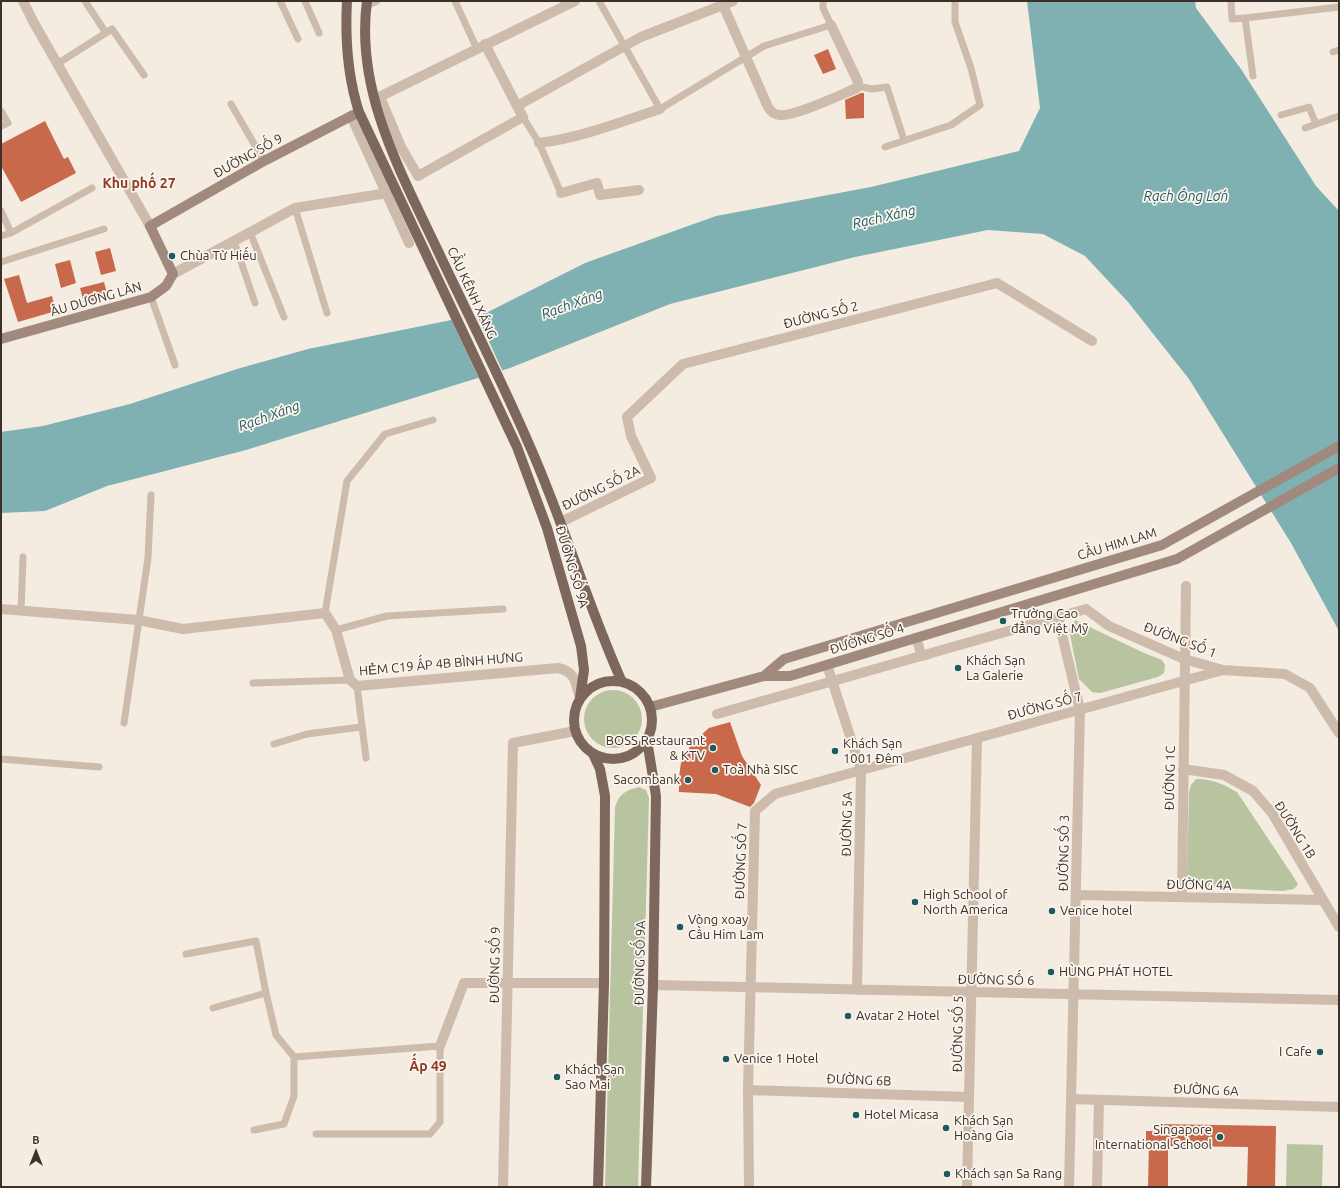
<!DOCTYPE html>
<html>
<head>
<meta charset="utf-8">
<style>
	body { margin:0 }
	#map { position:relative; width:1340px; height:1188px; overflow:hidden; background:#f4ebe1; font-family:Ubuntu,sans-serif }
	canvas { display:block }
	.frame { position:absolute; inset:0; border:2px solid #3b302b; pointer-events:none }
	.north { position:absolute; left:16px; top:1132px; width:40px; height:40px; -webkit-text-stroke:3px #fbf5ee; paint-order:stroke; rotate:0deg; font-size:11px; font-weight:700; line-height:16px; text-align:center; color:#3b302b }
	.north::after { content:''; display:block; margin:auto; width:14px; height:18px; background:#3b302b; clip-path:polygon(50% 0,100% 100%,50% 72%,0 100%) }
</style>
</head>
<body>
<div id="map">
<canvas width="1340" height="1188"></canvas>
<div class="frame"></div>
<div class="north">B</div>
</div>
<script>
const c = document.querySelector('canvas').getContext('2d');
c.lineJoin = 'round';
function fill(path, color) { c.fillStyle = color; c.fill(path, 'evenodd'); }
function stroke(path, color, width, dash) { c.strokeStyle = color; c.lineWidth = width; c.lineCap = dash ? 'butt' : 'round'; c.setLineDash(dash || []); c.stroke(path); }
function write(font, color, halo, rows, align = 'center') {
  c.font = font + ' Ubuntu,sans-serif'; c.lineWidth = 3.5; c.setLineDash([]); c.textBaseline = 'middle'; c.strokeStyle = halo; c.fillStyle = color; for (const [text, x, y, turn = 0] of rows) {
    c.save(); c.translate(x, y); c.rotate((+turn || 0) * Math.PI / 180); c.textAlign = isNaN(turn) ? turn : align; if (halo) c.strokeText(text, 0, 0); c.fillText(text, 0, 0); c.restore();
  }
}
fill(new Path2D(`
	M1075,620l69,33 18,7 3,5 -1,8 -6,4 -58,16 -8,-1 -13,-13 -10,-49z
	M584 719a29 29 0 1 1 58 0a29 29 0 1 1-58 0Z
	M1196,779c15,-1 29,6 41,13l54,81 7,11 -4,5 -11,2 -81,-4 -12,-3 -3,-7 2,-84 2,-8z
	M639,787l7,3 3,8 -11,389h-33l10,-380c4,-13 11,-17 24,-20z
	M1287,1144l36,1 -1,42h-36z`), '#b8c4a0');
fill(new Path2D(`
	M1027,1h168l1,7 45,61 75,117 23,25v420l-48,-88 -102,-164 -61,-77 -43,-46 -42,-22 -55,-4 -133,27 -185,47 -160,64 -264,82 -139,36 -62,25 -44,2v-81l42,-6 87,-22 107,-35 71,-20 178,-36 99,-50 131,-47 155,-29 148,-36 21,-43z`), '#7fb0b2');
fill(new Path2D(`
	M476,313l27,59 -24,7 -28,-60z`), '#f4ebe1');
fill(new Path2D(`
	M828,49l8,20 -13,5 -9,-19z
	M861,93h3v25l-18,1 -1,-19z
	M45,121l19,38 4,-2 8,16 -55,29 -20,-36v-22z
	M110,248l6,23 -15,4 -6,-23z
	M70,260l6,23 -15,5 -6,-24z
	M19,275l8,28 25,-7 4,15 -38,11 -14,-43z
	M104,282l4,15 -24,6 -4,-15z
	M730,722l12,34 19,29 -7,18 -4,4 -34,-13 -37,-2v-15l2,-14 11,-20 17,-15z
	M1157,1124l119,2 -1,61h-28l1,-40 -80,-1v41h-20l1,-44h-3v-12h11z`), '#c8694b');
stroke(new Path2D(`
	M85,1l21,32
	M280,1l18,38
	M305,1l14,32
	M455,1l22,48
	M599,1l61,108 104,-63 67,-21 -8,-17v-7
	M1231,2l1,17 13,-1 8,58
	M366,6l11,-5
	M1245,18l94,-11
	M1333,52l6,-2
	M57,64l55,-35 32,46
	M858,86l14,3 15,-2 17,53
	M231,104l33,57
	M1,111l7,12 -7,3
	M1281,115l28,-8 7,17
	M523,117l16,26 22,50
	M1305,128l34,-12
	M885,147l66,-22 29,-20 -9,-37 -16,-46v-21
	M295,208l32,105
	M1,211l10,22
	M250,232l34,85
	M1,236l10,-3 81,-45
	M234,241l21,62
	M1,262l103,-33
	M151,297l24,68
	M21,610l2,-53
	M325,613l22,-132 38,-47 48,-14
	M336,630l51,-14 116,-7
	M253,683l97,-3
	M357,686l9,72
	M124,723l24,-165 3,-63
	M274,744l33,-10 54,-7
	M1,759l98,8
	M186,954l70,-13 10,52
	M213,1008l53,-15 10,42 18,22 146,-11v76l-10,12h-114
	M254,1130l30,-6 10,-28v-39`), '#cdbbac', 7);
stroke(new Path2D(`
	M23,1l11,22 116,203
	M723,5l45,102c3,5 6,8 12,8 14,2 62,-21 77,-27l1,-6 -27,-57
	M485,44l32,62
	M380,97l21,50 17,29 105,-59 -6,-11 124,-69 92,-36
	M375,99l200,-98
	M351,116l58,127
	M539,143c42,-5 81,-21 121,-34
	M561,193l36,-10 3,12 39,-5
	M173,274l122,-66 92,-15
	M561,522l90,-44 -20,-42 -4,-19 56,-53 314,-81 95,58
	M1,609l137,11 45,9 142,-16 11,17 14,50 7,6 201,-18c18,4 17,14 22,30
	M1058,618l22,92 -11,477
	M916,638l6,18 7,-2
	M827,665l34,105 -4,220
	M717,714l369,-105 23,17 75,33 39,11 62,4 25,14 29,45
	M1183,769l41,6 29,16 19,22 67,114
	M1076,895l246,5
	M1182,897l4,-311
	M653,985l686,15
	M440,1046l24,-63h140
	M748,1090l221,7
	M1071,1099l268,8
	M503,1187l10,-444 62,-12
	M749,1187l-1,-97 7,-279 20,-17 448,-124
	M967,1187l10,-449
	M1097,1187l2,-87`), '#cdbbac', 10);
stroke(new Path2D(`
	M1,339l150,-42 15,-11 7,-12 -23,-48 114,-65 95,-49
	M764,676l20,-17 378,-114 177,-99
	M650,707l114,-31h26l387,-117 162,-91`), '#a18a7d', 10);
stroke(new Path2D(`
	M347,1c-2,38 0,74 12,111l158,335 30,81 34,118 3,24 -4,28
	M367,1c-12,89 33,170 70,248 30,64 63,128 91,193 35,78 59,162 94,240
	M574 720a39 39 0 1 1 78 0a39 39 0 1 1-78 0Z
	M593,754l7,15 5,27 -1,187 -6,204
	M646,1187l7,-202 3,-189 -9,-56`), '#7d675c', 10);
for (const [x, y, r, color] of [
	[172,256,4,"#1f5a5e"],
	[1003,621,4,"#1f5a5e"],
	[958,668,4,"#1f5a5e"],
	[713,748,4,"#1f5a5e"],
	[835,751,4,"#1f5a5e"],
	[715,770,4,"#1f5a5e"],
	[688,780,4,"#1f5a5e"],
	[915,902,4,"#1f5a5e"],
	[1052,911,4,"#1f5a5e"],
	[680,927,4,"#1f5a5e"],
	[1051,972,4,"#1f5a5e"],
	[848,1016,4,"#1f5a5e"],
	[1320,1052,4,"#1f5a5e"],
	[726,1059,4,"#1f5a5e"],
	[557,1077,4,"#1f5a5e"],
	[856,1115,4,"#1f5a5e"],
	[946,1128,4,"#1f5a5e"],
	[1220,1137,4,"#1f5a5e"],
	[947,1174,4,"#1f5a5e"]
]) { const dot = new Path2D(); dot.arc(x, y, r, 0, 2 * Math.PI); c.fillStyle = color; c.fill(dot); stroke(dot, '#fbf5ee', 1.5); }
write('13px', '#3b302b', '#fbf5ee', [
	["ĐƯỜNG SỐ 9",248,156,-29],
	["CẦU KÊNH XÁNG",472,293,65],
	["ÂU DƯƠNG LÂN",96,299,-16],
	["ĐƯỜNG SỐ 2",821,315,-14],
	["ĐƯỜNG SỐ 2A",601,488,-26],
	["CẦU HIM LAM",1117,544,-17],
	["ĐƯỜNG SỐ 9A",572,567,73],
	["ĐƯỜNG SỐ 4",867,639,-17],
	["ĐƯỜNG SỐ 1",1180,640,21],
	["HẺM C19 ẤP 4B BÌNH HƯNG",441,664,-5],
	["ĐƯỜNG SỐ 7",1045,706,-15],
	["ĐƯỜNG 1C",1170,778,-89],
	["ĐƯỜNG 5A",847,824,-89],
	["ĐƯỜNG 1B",1295,830,58],
	["ĐƯỜNG SỐ 3",1064,853,-89],
	["ĐƯỜNG SỐ 7",741,861,-88],
	["ĐƯỜNG 4A",1199,885,1],
	["ĐƯỜNG SỐ 9A",640,963,-89],
	["ĐƯỜNG SỐ 9",495,965,-89],
	["ĐƯỜNG SỐ 6",996,980,1],
	["ĐƯỜNG SỐ 5",958,1034,-89],
	["ĐƯỜNG 6B",859,1080,2],
	["ĐƯỜNG 6A",1206,1090,2]
]);
write('13px', '#3b302b', '#fbf5ee', [
	["Chùa Từ Hiếu",180,256],
	["Trường Cao",1011,614],
	["đẳng Việt Mỹ",1011,629],
	["Khách Sạn",966,661],
	["La Galerie",966,676],
	["BOSS Restaurant",705,741,"right"],
	["& KTV",705,756,"right"],
	["Khách Sạn",843,744],
	["1001 Đêm",843,759],
	["Toà Nhà SISC",723,770],
	["Sacombank",680,780,"right"],
	["High School of",923,895],
	["North America",923,910],
	["Venice hotel",1060,911],
	["Vòng xoay",688,920],
	["Cầu Him Lam",688,935],
	["HÙNG PHÁT HOTEL",1059,972],
	["Avatar 2 Hotel",856,1016],
	["I Cafe",1312,1052,"right"],
	["Venice 1 Hotel",734,1059],
	["Khách Sạn",565,1070],
	["Sao Mai",565,1085],
	["Hotel Micasa",864,1115],
	["Khách Sạn",954,1121],
	["Hoàng Gia",954,1136],
	["Singapore",1212,1130,"right"],
	["International School",1212,1145,"right"],
	["Khách sạn Sa Rang",955,1174]
], 'left');
write('bold 14px', '#8c3b22', '#fbf5ee', [
	["Khu phố 27",139,183],
	["Ấp 49",428,1066]
]);
write('italic 14px', '#1f5a5e', '#fbf5ee', [
	["Rạch Ông Lớn",1186,196],
	["Rạch Xáng",884,217,-13],
	["Rạch Xáng",572,304,-20],
	["Rạch Xáng",269,416,-20]
]);
</script>
</body>
</html>
